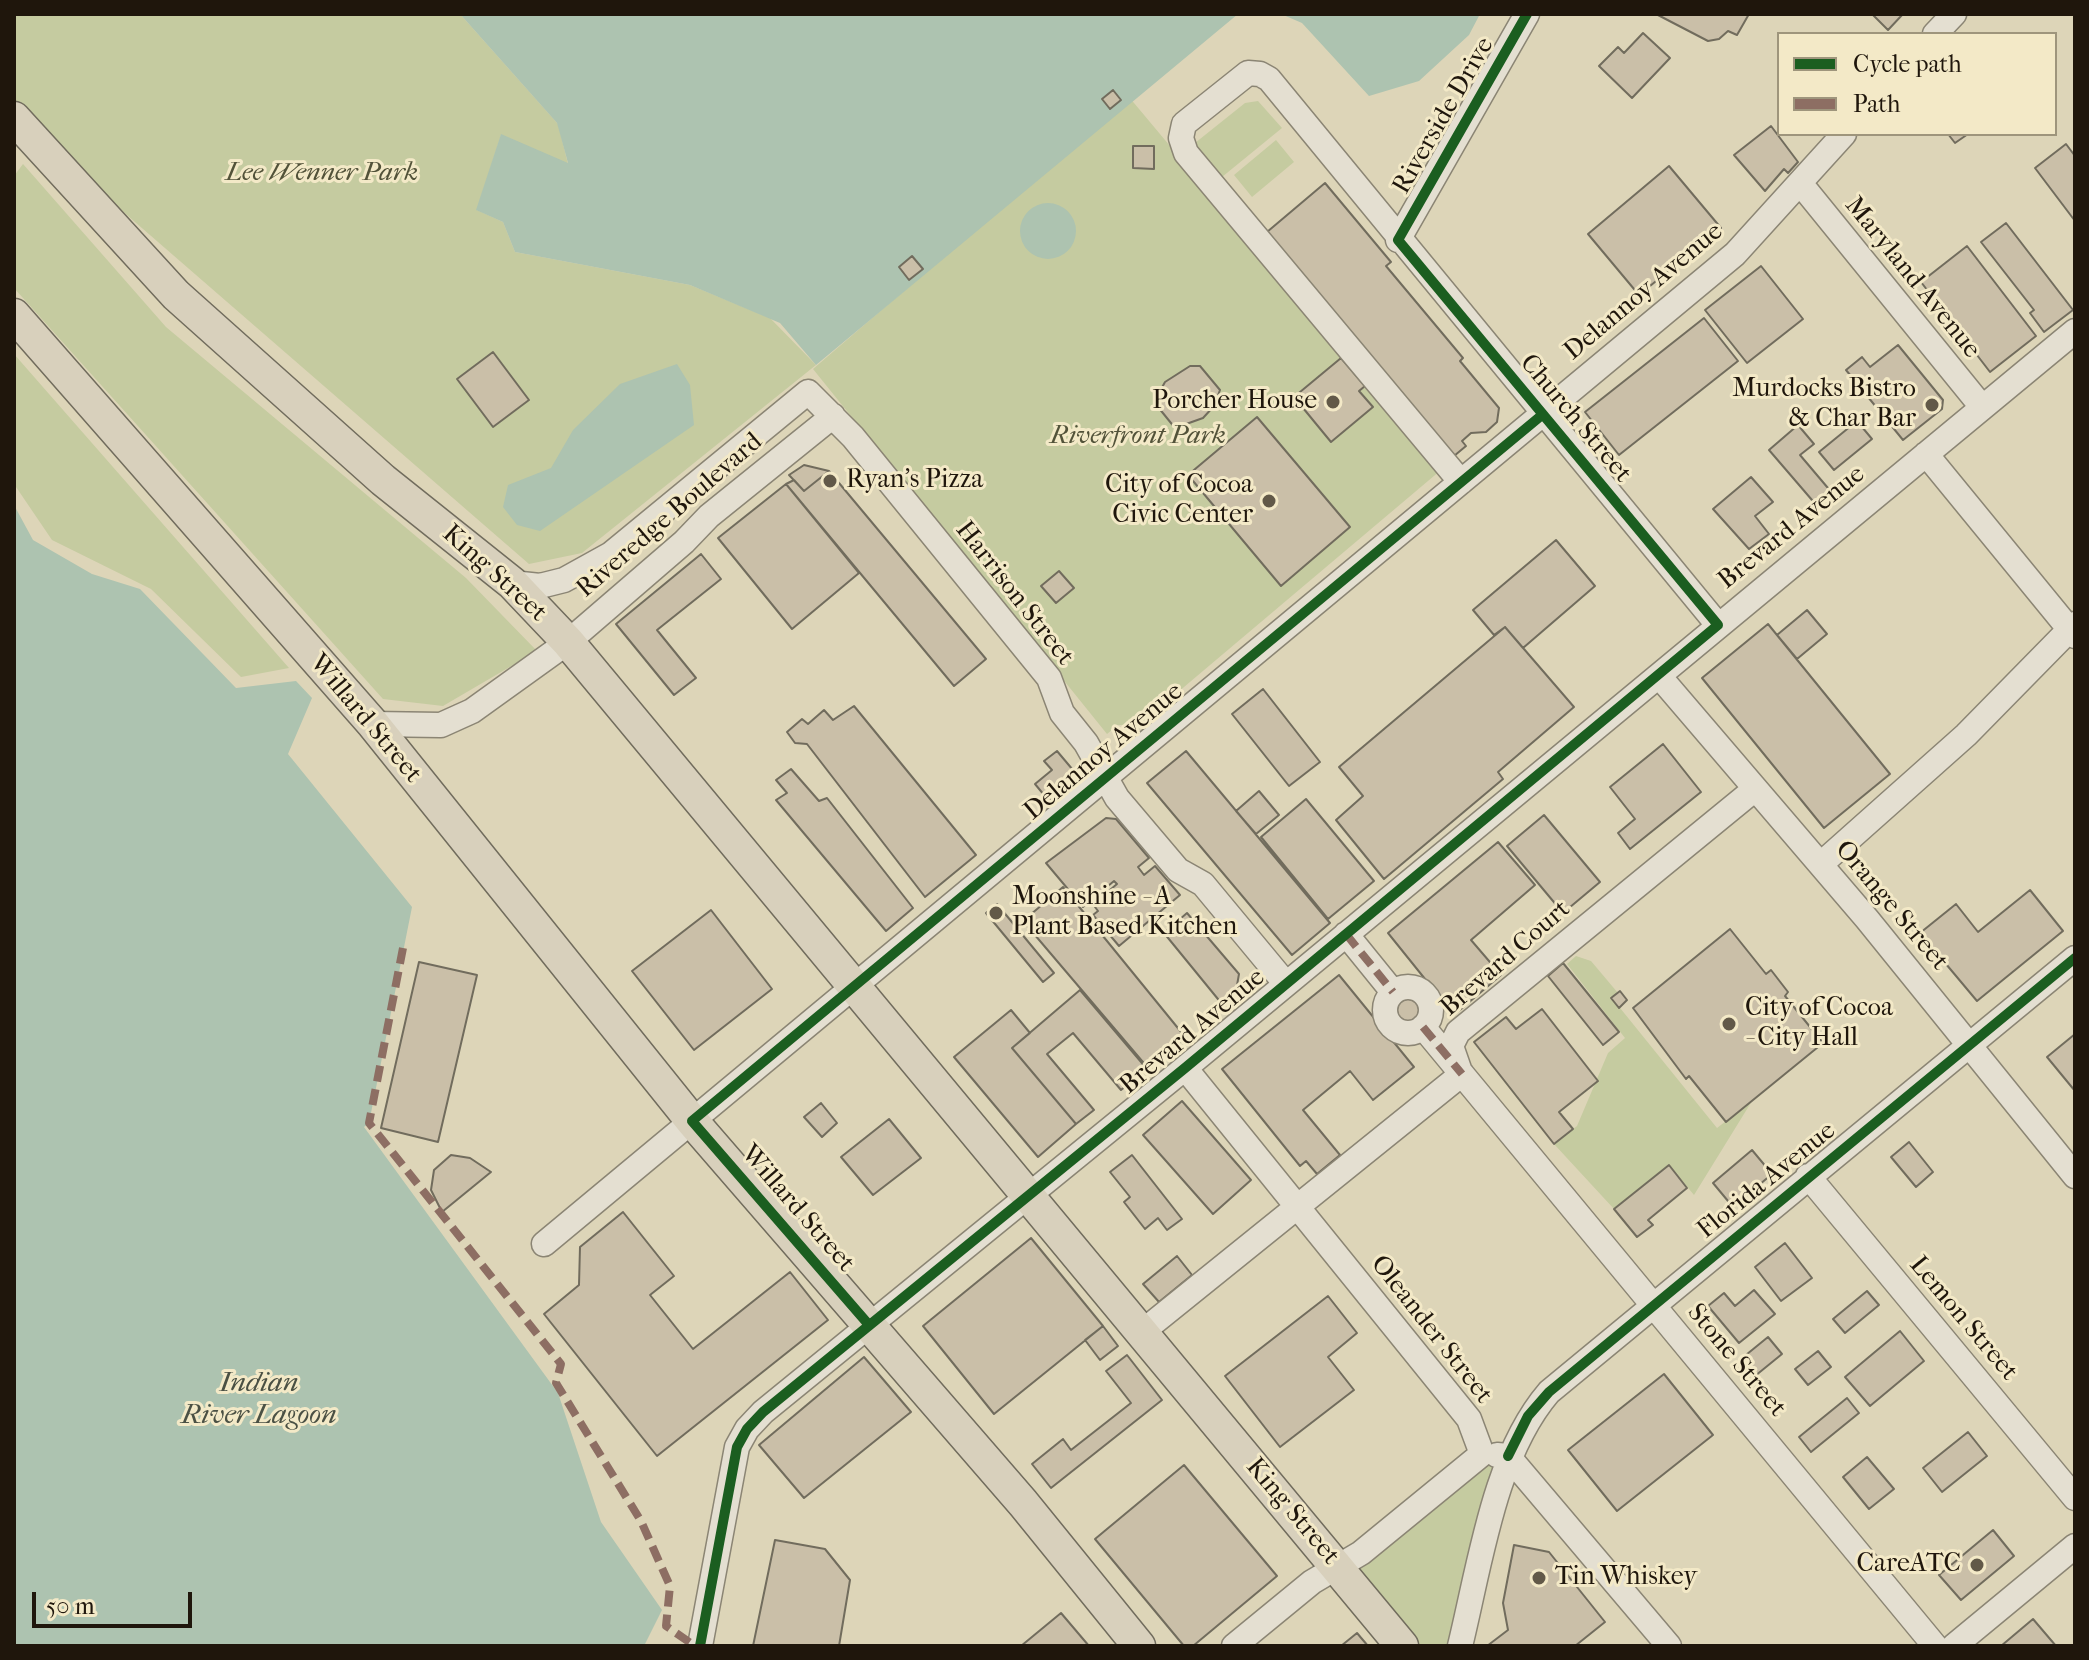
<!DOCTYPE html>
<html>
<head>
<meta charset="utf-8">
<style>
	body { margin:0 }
	#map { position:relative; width:2089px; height:1660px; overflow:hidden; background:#ddd5b8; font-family:"IM FELL French Canon",serif }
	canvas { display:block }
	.frame { position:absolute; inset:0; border:16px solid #1f160c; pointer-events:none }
	.legend { position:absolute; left:1777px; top:32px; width:280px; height:104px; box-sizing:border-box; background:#f3e9c7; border:2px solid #9e957c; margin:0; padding:10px 14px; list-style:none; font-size:24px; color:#1f160c }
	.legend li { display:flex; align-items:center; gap:16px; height:40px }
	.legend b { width:40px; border:2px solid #9e957c }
	.scale { position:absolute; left:32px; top:1592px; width:160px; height:36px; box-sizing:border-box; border:4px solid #1f160c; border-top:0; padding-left:10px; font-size:24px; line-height:28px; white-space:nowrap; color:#1f160c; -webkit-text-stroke:6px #f3e9c7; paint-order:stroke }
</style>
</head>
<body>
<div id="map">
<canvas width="2089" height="1660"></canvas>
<div class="frame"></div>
<ul class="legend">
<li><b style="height:10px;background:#1b5e20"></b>Cycle path</li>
<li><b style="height:10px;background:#8d6e63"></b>Path</li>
</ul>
<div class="scale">50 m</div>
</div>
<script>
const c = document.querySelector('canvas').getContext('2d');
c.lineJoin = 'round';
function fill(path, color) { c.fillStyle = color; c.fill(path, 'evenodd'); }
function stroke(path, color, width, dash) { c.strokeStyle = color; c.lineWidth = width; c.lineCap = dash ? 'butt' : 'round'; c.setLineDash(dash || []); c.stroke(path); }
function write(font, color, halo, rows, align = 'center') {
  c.font = font + ' "IM FELL French Canon",serif'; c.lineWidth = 6; c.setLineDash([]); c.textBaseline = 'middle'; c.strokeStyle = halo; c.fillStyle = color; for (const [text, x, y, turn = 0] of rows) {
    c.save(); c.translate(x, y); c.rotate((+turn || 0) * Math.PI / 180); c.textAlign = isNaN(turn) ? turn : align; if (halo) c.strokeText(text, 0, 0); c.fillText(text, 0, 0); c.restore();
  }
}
fill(new Path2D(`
	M14,14h446l98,110 10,40 -67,-29 -24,75 26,12 12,30 175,33 80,33 46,47 -234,188 -53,11 -515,-447z
	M1129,97l312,373 -302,255h-21l-11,9 -294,-365z
	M1258,101l24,27 -60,49 -27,-34 50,-40z
	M1276,140l18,22 -42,35 -18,-22z
	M23,164l143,163 300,251 71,73 -94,55 -60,-7 -369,-411v-112z
	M14,354l275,314 -48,9 -90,-88 -99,-49 -38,-56z
	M1576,956l15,5 27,32 -6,5 105,130 35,-27 -58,94 -25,-30 -55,44 -60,-65 23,-18 31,-73 17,-15 -58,-74z
	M1486,1466h8l-46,180h-30l-63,-77z`), '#c5cba0');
fill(new Path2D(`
	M460,14h778l-422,351 -36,-42 -90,-38 -175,-33 -12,-30 -27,-12 25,-76 67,29 -11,-40z
	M1281,14h199l-11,21 -50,46 -50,15 -67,-73z
	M1020 231a28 28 0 1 1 56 0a28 28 0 1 1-56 0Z
	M677,364l13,21 4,40 -154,106 -23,-6 -14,-18 5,-22 43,-17 22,-38 47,-46z
	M14,505l19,35 59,34 48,15 96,99 60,-7 16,17 -24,56 124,153 -43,216 -5,4 194,266 43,129 61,88 -18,36h-630z`), '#adc3b0');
const building = new Path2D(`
	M1656,14h93l-12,21 -9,-4 -9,8 -11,2z
	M1872,14h31l-15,16z
	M1643,33l27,25 -38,40 -33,-32 19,-19 6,6z
	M1113,90l8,10 -11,9 -8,-10z
	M1771,126l27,36 -10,11 -4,-4 -19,22 -31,-36z
	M1948,134h20l-13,9z
	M2066,144l9,12v65l-40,-53z
	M1133,146h21v23l-21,-1z
	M1669,166l52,62 -82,67 -51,-61z
	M1325,183l66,79 -5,4 77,92 -3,3 39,47 -2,14 -11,10 -15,1 -9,8 4,5 -12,10 -187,-224z
	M2006,223l67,87 -29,22 -14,-19 4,-3 -53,-68z
	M1967,246l69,90 -46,36 -69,-90z
	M912,256l11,13 -14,11 -10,-13z
	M1761,266l42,53 -56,44 -42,-53z
	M1704,318l34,43 -119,94 -34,-43z
	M1898,345l45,55 -1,9 -39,31 -57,-70 16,-13 8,10z
	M493,352l36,48 -36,27 -36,-48z
	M1341,358l24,28 -6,5 14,16 -42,35 -37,-45z
	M1190,366h10l20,24 -6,16 -11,12 -28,10 -21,-26 11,-20z
	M1257,417l93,110 -69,59 -93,-111z
	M1857,421l15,18 -38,31 -15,-18z
	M1798,425l16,19 -14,11 33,39 -15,13 -49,-57z
	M804,465l25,6 -25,20 -15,-16z
	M829,471l157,188 -32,27 -168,-202 8,-4 10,11z
	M1751,477l22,25 -18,14 14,18 -20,15 -36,-40z
	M786,484l73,89 -67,56 -74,-91z
	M1556,540l39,46 -72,62 -18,-21 -11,8 -21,-25z
	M701,554l20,25 -64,51 39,48 -22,17 -58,-71z
	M1059,571l15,17 -18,15 -15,-17z
	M1807,610l20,24 -30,25 -20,-24z
	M1768,624l122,150 -66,54 -122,-150z
	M1505,627l69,80 -76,65 5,7 -119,100 -48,-59 27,-24 -24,-29z
	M1263,689l57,73 -31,24 -57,-72z
	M854,706l122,149 -51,42 -118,-153 -12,-1 -8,-11 15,-13 6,5 16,-14 9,10z
	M1663,744l38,48 -71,57 -12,-16 17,-14 -25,-32z
	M1057,751l21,25 -29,25 -14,-17 17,-14 -8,-9z
	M1186,751l144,172 -38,32 -145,-172z
	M791,769l28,32 8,-3 86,110 -27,23 -110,-131 11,-7 -11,-13z
	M1259,791l20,24 -23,19 -20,-23z
	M1306,799l68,82 -46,38 -67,-82z
	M1544,815l56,67 -37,31 -56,-67z
	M1106,818l10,1 33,39 -11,9 6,8 11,-9 25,29 -61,51 -26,-31 5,-4 -3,-4 12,-9 -3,-3 13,-11 -3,-3 -31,26 -37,-44z
	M1498,842l37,43 -64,55 30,35 -47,40 -66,-82z
	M1063,887l123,151 -38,30 -125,-147z
	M2030,890l33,41 -86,70 -57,-68 36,-29 22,28z
	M997,904l57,69 -11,9 -57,-69z
	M711,910l61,79 -78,61 -62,-79z
	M1187,913l52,61 -3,17 -14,13 -58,-71z
	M1730,929l36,45 5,-4 17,22 -3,4 38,47 -97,79 -37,-46 -3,3 -53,-71z
	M419,962l58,13 -39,167 -57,-14z
	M1563,963l56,69 -16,13 -55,-69z
	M1339,975l75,92 -41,33 -23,-29 -47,39 37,45 -23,19 -11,-13 -6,5 -78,-97z
	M1080,990l67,79 -26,21 -48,-57 -26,21 47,56 -18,14 -64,-76z
	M1620,991l7,9 -8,8 -8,-10z
	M1405,993l15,7 3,14 -12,10 -16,-5 -1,-17z
	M1542,1009l56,72 -39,31 14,17 -19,15 -80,-102 32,-25 10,12z
	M1011,1010l19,23 -18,15 64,76 -38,33 -84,-100z
	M2075,1034v57l-28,-34z
	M1182,1101l69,79 -38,34 -70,-79z
	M821,1103l16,20 -15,14 -18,-20z
	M889,1119l32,39 -48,37 -32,-38z
	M1909,1142l24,30 -17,15 -25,-30z
	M1752,1150l20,24 -39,33 -20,-24z
	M451,1155l19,3 21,14 -49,40 -11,-22 3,-20z
	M1132,1155l50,64 -15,11 -9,-12 -13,11 -21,-27 6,-5 -20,-25z
	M1669,1165l18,23 -39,32 5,5 -16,12 -23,-28z
	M623,1212l51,64 -24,19 43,54 97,-77 38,48 -171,136 -113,-142 35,-29 1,-38z
	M1031,1238l72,88 -109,88 -71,-88z
	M1785,1243l27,35 -31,23 -26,-34z
	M1177,1256l15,19 -33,27 -16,-18z
	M1754,1290l21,24 -36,29 -31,-37 16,-13 11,13z
	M1867,1291l12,14 -34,28 -12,-14z
	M1328,1296l29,37 -29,24 26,33 -74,57 -55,-71z
	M1103,1326l15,20 -18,14 -15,-20z
	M1900,1331l24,30 -54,45 -25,-29z
	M1768,1337l14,17 -27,22 -14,-17z
	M1818,1351l13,16 -23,18 -13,-16z
	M1127,1355l35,45 -111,88 -19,-24 31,-25 8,11 60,-47 -25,-32z
	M864,1357l47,55 -107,86 -45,-53z
	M1664,1374l49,61 -96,76 -49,-61z
	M1847,1398l12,15 -48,39 -12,-15z
	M1968,1432l19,24 -45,36 -19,-24z
	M1867,1457l27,32 -25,20 -26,-32z
	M1184,1465l93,111 -84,70h-9l-89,-107z
	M1993,1530l21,26 -53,44 -22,-25z
	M775,1540l50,9 25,31 -11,66h-86z
	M1514,1545l35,7 56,70 -30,24h-88l21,-16 -5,-27z
	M1061,1613l28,33h-68z
	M2033,1619l23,27h-55z
	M1357,1633l11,13h-27z`);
fill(building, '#cabfa8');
stroke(building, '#716c5d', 2);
const minor = new Path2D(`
	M1935,34l19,-20
	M1800,183l182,224
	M1398,240l129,-226
	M1926,454l149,182
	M1461,482l-275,-329 -5,-15 3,-14 64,-51 12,1 9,5 449,546
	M512,583l28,3 24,-6 47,-26 197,-162 45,45 196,241 13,35 24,30 31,55 61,72 25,14 83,100
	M1659,676l208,243 208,257
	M373,724l68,1 31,-14 96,-69 116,-100 25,-26 124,-100
	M1821,864l145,-129 109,-111
	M1346,934l47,58
	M1385 1010a23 23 0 1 1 46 0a23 23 0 1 1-46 0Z
	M1423,1027l512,619
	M1185,1068l284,351 13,35
	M1459,1069l-8,-23 7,-14 297,-243
	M1808,1176l267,322
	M544,1244l1191,-990 109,-120
	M1142,1332l320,-258
	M1497,1455l11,1 161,190
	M700,1646l37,-199 10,-18 16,-17 422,-344 890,-737
	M1234,1646l78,-64 49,-29 121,-99
	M1460,1646c20,-81 34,-190 89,-254l526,-434
	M1954,1646l121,-100`);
const major = new Path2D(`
	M14,118l162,177 207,185 129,103 56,59 834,1004
	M14,315l359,409 319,397 331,382 116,143`);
stroke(minor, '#8b8574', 27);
stroke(major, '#716c5d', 35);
stroke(minor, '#e4dfd1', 24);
stroke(major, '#d8d0bc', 32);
stroke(new Path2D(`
	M1346,934l47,58
	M403,948l-34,175 192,241 -5,19 85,138 29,65 -4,40 29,20
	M1423,1027l39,47`), '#8d6e63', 8, [16, 8]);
stroke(new Path2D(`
	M869,1325l-177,-204 850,-706
	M1508,1456l20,-40 21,-24 526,-434
	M700,1646l37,-199 10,-18 16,-17 422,-344 533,-443 -320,-385 129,-226`), '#1b5e20', 10);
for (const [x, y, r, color] of [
	[1333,402,8,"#625948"],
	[1932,405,8,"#625948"],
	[830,481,8,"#625948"],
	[1269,501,8,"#625948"],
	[996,913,8,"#625948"],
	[1729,1024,8,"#625948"],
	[1977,1565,8,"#625948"],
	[1539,1578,8,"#625948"]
]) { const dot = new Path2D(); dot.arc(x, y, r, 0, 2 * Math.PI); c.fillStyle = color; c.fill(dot); stroke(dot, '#f3e9c7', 3); }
write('26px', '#1f160c', '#f3e9c7', [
	["Riverside Drive",1444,116,-60],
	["Maryland Avenue",1912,278,51],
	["Delannoy Avenue",1644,292,-40],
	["Church Street",1575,419,50],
	["Riveredge Boulevard",670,516,-41],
	["Brevard Avenue",1792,528,-39],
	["King Street",494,574,42],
	["Harrison Street",1014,594,52],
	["Willard Street",365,719,50],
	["Delannoy Avenue",1104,752,-40],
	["Orange Street",1891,906,50],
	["Brevard Court",1506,959,-41],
	["Brevard Avenue",1193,1032,-40],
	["Florida Avenue",1767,1181,-39],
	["Willard Street",797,1209,49],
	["Lemon Street",1963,1319,50],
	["Oleander Street",1431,1330,52],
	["Stone Street",1736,1361,50],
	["King Street",1292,1512,50]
]);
write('italic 26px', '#525239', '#f3e9c7', [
	["Lee Wenner Park",322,174],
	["Riverfront Park",1138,437]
]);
write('26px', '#1f160c', '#f3e9c7', [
	["Murdocks Bistro",1916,390],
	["& Char Bar",1916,420],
	["Porcher House",1317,402],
	["Ryan's Pizza",846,481,"left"],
	["City of Cocoa",1253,486],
	["Civic Center",1253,516],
	["Moonshine - A",1012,898,"left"],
	["Plant Based Kitchen",1012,928,"left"],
	["City of Cocoa",1745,1009,"left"],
	["- City Hall",1745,1039,"left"],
	["CareATC",1961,1565],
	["Tin Whiskey",1555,1578,"left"]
], 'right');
write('italic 28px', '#4a5044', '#f3e9c7', [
	["Indian",259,1384],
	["River Lagoon",259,1416]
]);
</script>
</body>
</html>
